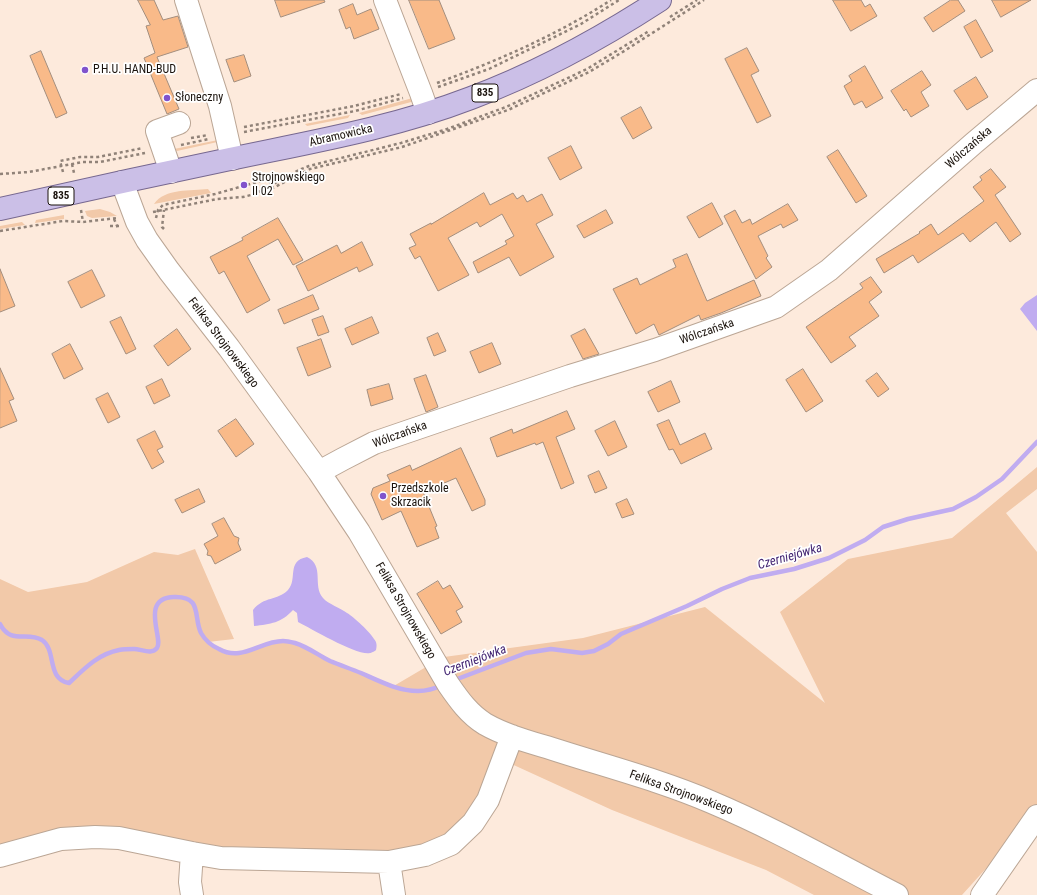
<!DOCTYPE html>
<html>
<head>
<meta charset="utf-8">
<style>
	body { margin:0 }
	canvas { display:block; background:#fdeadc }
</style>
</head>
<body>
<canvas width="1037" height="895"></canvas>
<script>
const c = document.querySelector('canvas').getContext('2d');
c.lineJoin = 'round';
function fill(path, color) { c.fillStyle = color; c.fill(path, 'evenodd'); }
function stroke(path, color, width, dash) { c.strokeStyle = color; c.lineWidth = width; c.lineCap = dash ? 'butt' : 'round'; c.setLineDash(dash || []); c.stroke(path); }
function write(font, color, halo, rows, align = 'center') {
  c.font = font + ' "Roboto Condensed",sans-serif'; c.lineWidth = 3.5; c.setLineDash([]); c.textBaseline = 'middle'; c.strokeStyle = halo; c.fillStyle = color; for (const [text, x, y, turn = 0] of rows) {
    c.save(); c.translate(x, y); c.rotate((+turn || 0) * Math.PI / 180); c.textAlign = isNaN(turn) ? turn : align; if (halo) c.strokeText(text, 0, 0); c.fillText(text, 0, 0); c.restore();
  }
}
fill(new Path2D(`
	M416,97l-1,4 -53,14 -3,-2z
	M350,115l-2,3 -41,8 -2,-2z
	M223,139l-1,2 -45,10 -3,-2z
	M208,189l3,4 -57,11c11,-16 37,-13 54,-15z
	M100,209l10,3 7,4 -25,2 -5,-2 -2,-5z
	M64,215v4l-29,4 1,-3z
	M22,222l3,3 -25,4v-3z
	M1037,467v22l-31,24 31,39v260l-75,83h-148l-48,-25 -154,-60 -118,-54 -10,30 -17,29 -22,21 -17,8 -28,8 -177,-2 -38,-7 -185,4v-268l28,13 59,-10 67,-30 24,3 17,-6 39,90 -26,3c25,21 39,7 65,1 3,-1 7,-2 9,-2 18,0 33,12 48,20 20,9 41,17 62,26l34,-20 40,24 -22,-34 139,-19 122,-31 120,96 -45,-91 68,-53 104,-21z`), '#f2c9a9');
fill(new Path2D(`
	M1037,295v36l-17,-22 5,-6z
	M307,557c18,9 5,28 16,41 5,6 18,10 24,15 7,4 23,19 27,26 3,3 3,7 2,11 -1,1 -5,3 -6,3 -13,3 -58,-24 -72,-31l-1,-9 -4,-3c-12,13 -22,14 -39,16l-1,-16c11,-14 24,-9 35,-20 10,-11 -2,-29 19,-33z`), '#c0acf0');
stroke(new Path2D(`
	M0,624c11,21 27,7 42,16 15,10 4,39 27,43 15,-14 29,-29 50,-33 5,-1 11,-1 15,-1 7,0 18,6 23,-1 7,-9 -18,-50 17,-51 29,-1 19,20 27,36 4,7 11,13 18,16 23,13 41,-8 64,-8 3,0 8,1 12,2 13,4 23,12 35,18 10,4 21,8 31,12 18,8 37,18 57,18 9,0 16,-2 24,-6
	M452,681l74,-28 25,-4 31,4 12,-2 14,-7 13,-10 66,-28 35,-17 28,-11 44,-9 35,-11 36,-18 18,-13 25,-8 45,-10 23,-12 26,-18 35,-37`), '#c0acf0', 4.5);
const building = new Path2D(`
	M138,0h16l9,20 15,-4 10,31 -31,10 22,52 -12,5 -23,-56 11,-5 -9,-27 4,-1z
	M275,0h49l1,2 -44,15z
	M409,0h30l16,39 -26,10z
	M833,0h28l4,7 5,-3 7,12 -26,15z
	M951,0h7l7,11 -32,21 -9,-14z
	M992,0h39l-30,17z
	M353,4l4,11 14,-6 8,20 -25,10 -4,-12 -4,2 -7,-19z
	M976,20l17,31 -12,7 -17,-31z
	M747,48l12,23 -8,4 20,41 -14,7 -32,-64z
	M41,51l26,62 -11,5 -26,-62z
	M244,55l7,21 -17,6 -8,-22z
	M865,66l18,32 -17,10 -4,-7 -8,4 -10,-19 8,-5 -3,-5z
	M922,71l9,14 -10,7 8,14 -18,11 -5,-8 -2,2 -13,-20z
	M976,77l12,20 -21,13 -13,-19z
	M641,107l11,21 -19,11 -12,-21z
	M571,146l11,22 -22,12 -12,-22z
	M838,150l29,46 -11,7 -29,-46z
	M991,169l15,18 -11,8 26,39 -11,8 -14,-20 -26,20 -7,-9 -45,30 -5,-8 -29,18 -8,-14 44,-26 -1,-1 12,-8 7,11 46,-34 -11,-14 9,-7 -2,-3z
	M484,193l6,12 23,-12 4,6 6,-4 4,7 15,-8 11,21 -17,9 18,33 -34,19 -11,-19 -31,16 -5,-11 34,-18 -2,-3 9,-5 -12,-22 -22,13 -3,-5 -29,16 21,37 -31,16 -18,-35 -5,3 -6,-11 7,-3 -6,-11 21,-11v1z
	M712,203l11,21 -24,14 -12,-21z
	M788,204l10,16 -15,8 -2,-4 -23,12 10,20 -2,2 6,9 -16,12 -32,-63 11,-6 7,13 8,-4 2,5z
	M606,210l7,13 -29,15 -7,-12z
	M278,218l25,42 -10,5 -15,-26 -31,17 23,44 -23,13 -23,-42 -5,3 -9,-17 33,-17 -1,-2z
	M362,242l11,23 -14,7 -2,-5 -49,24 -12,-25 41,-21 4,8z
	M687,254l20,47 47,-21 7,16 -40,17 -20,7 -2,-5 -40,20 -5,-11 -18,10 -23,-45 24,-11 3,7 36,-18 -3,-7z
	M0,269l15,37 -15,6z
	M92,270l13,26 -24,12 -13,-26z
	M871,277l11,15 -13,10 10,14 -30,21 7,9 -25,17 -25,-36 57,-39 -3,-4z
	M313,295l6,14 -35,15 -6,-14z
	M323,316l6,16 -11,4 -6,-16z
	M121,317l15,32 -10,5 -16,-32z
	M372,317l7,16 -27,12 -7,-16z
	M177,329l14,20 -23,17 -14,-20z
	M585,329l14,25 -16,5 -12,-23z
	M438,333l8,18 -12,5 -7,-18z
	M321,339l10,28 -23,9 -11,-28z
	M492,343l9,21 -22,9 -9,-21z
	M70,344l13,25 -19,10 -12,-25z
	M0,368l14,31 -5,2 8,20 -17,7z
	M803,369l20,32 -17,11 -20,-32z
	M877,373l12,16 -11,8 -12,-16z
	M426,375l12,32 -12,5 -12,-33z
	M162,379l8,17 -16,8 -8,-17z
	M671,381l9,21 -22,10 -10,-20z
	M389,384l4,15 -22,7 -4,-16z
	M108,393l12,24 -12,6 -12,-24z
	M567,411l8,18 -19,8 18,46 -13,6 -18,-47 -7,3 -1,-2 -38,14 -7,-19 22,-9 1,4z
	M236,419l18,25 -18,13 -18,-26z
	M669,420l11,25 25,-12 7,16 -31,15 -8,-15 -4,1 -12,-25z
	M615,421l12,26 -19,9 -13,-25z
	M155,431l8,16 -6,3 7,12 -12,7 -15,-29z
	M461,448l24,52v5l-13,6 -16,-33 -33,14 14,34 -2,1 4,11 -22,9 -16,-36 -19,9 -11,-26 2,-6 17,-7 -3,-6 23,-10 2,5z
	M599,471l8,17 -12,5 -7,-17z
	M199,489l6,13 -23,11 -7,-13z
	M627,499l7,15 -12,4 -6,-14z
	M224,518l10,18 5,2 -1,5 3,7 -26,14 -4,-8 -4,-1 1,-4 -4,-7 14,-8 -6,-12z
	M438,581l5,8 7,-4 13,22 -7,4 6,11 -21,12 -24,-40z`);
fill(building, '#f9ba89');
stroke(building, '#a38e7e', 1);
const minor = new Path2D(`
	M186,0l34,106 12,53
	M385,0l36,93 7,20
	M171,172l-14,-41 22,-8
	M122,182l15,40 10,18 22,31 60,77 90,124 40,60 89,152c11,16 21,30 37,40 23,13 49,19 74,27 50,16 103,30 152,51 64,27 124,61 186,93
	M319,472l24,-13 31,-16 196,-67 85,-26 121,-43 53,-37 145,-127 63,-53
	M0,856l61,-17 34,-2 24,1 73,15 29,5 168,4 36,-7 26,-11 22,-21 15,-23 24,-64
	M389,862l5,33
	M192,895l-2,-13 2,-29
	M982,895l55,-79`);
const major = new Path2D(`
	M0,209c77,-17 153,-34 230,-50 81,-17 163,-31 241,-61 67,-25 129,-59 189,-98`);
stroke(minor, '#bba695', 24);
stroke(major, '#776890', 24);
stroke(new Path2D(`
	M670,17l27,-17
	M437,83c60,-22 120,-48 174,-83
	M438,87l51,-18 92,-45 38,-24
	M244,127l110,-21 47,-12
	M244,132l111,-21 48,-13
	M191,138l17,-3
	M181,145l28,-6
	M72,164l2,9
	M63,172l-3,-11 20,-4h18l45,-9
	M0,174l29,-2 54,-10h17l45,-9
	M81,210l2,12
	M153,212l64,-13 26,-2 12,-3 44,-24 10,-4 92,-23 46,-14 59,-22 81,-38 62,-38
	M156,218l2,-8 5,-5 52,-11 53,-15 5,9 37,-19 92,-22 106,-37 81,-38 32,-19 83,-53
	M114,219l4,9
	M110,226h10
	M164,229l-2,-2 2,-17
	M0,231l63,-10 20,1 34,-4`), '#908278', 2.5, [3, 3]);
stroke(minor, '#fff', 22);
stroke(major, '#cbbfe7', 22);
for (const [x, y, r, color] of [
	[85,70,4,"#8053cc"],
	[167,98,4,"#8053cc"],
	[244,185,4,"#8053cc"],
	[383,496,4,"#8053cc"]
]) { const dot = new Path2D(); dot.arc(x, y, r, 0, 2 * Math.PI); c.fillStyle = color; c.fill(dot); stroke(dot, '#fff', 1.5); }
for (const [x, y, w] of [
	[485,93,26],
	[61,196,26]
]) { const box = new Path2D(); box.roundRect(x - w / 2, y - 9, w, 18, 3); c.fillStyle = '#fff'; c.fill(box); stroke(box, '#1b130d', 1); }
write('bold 11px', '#1b130d', null, [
	["835",485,93],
	["835",61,196]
]);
write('12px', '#1b130d', '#fff', [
	["P.H.U. HAND-BUD",93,70],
	["Słoneczny",175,98],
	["Strojnowskiego",252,178],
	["II 02",252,192],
	["Przedszkole",391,489],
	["Skrzacik",391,503]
], 'left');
write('12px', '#1b130d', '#fff', [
	["Abramowicka",341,136,-13],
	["Wólczańska",969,148,-41],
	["Wólczańska",707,332,-19],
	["Feliksa Strojnowskiego",223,343,53],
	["Wólczańska",400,435,-20],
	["Feliksa Strojnowskiego",405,611,60],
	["Feliksa Strojnowskiego",681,793,20]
]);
write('italic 13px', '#452774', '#fff', [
	["Czerniejówka",790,557,-16],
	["Czerniejówka",475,661,-21]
]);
</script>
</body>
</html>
